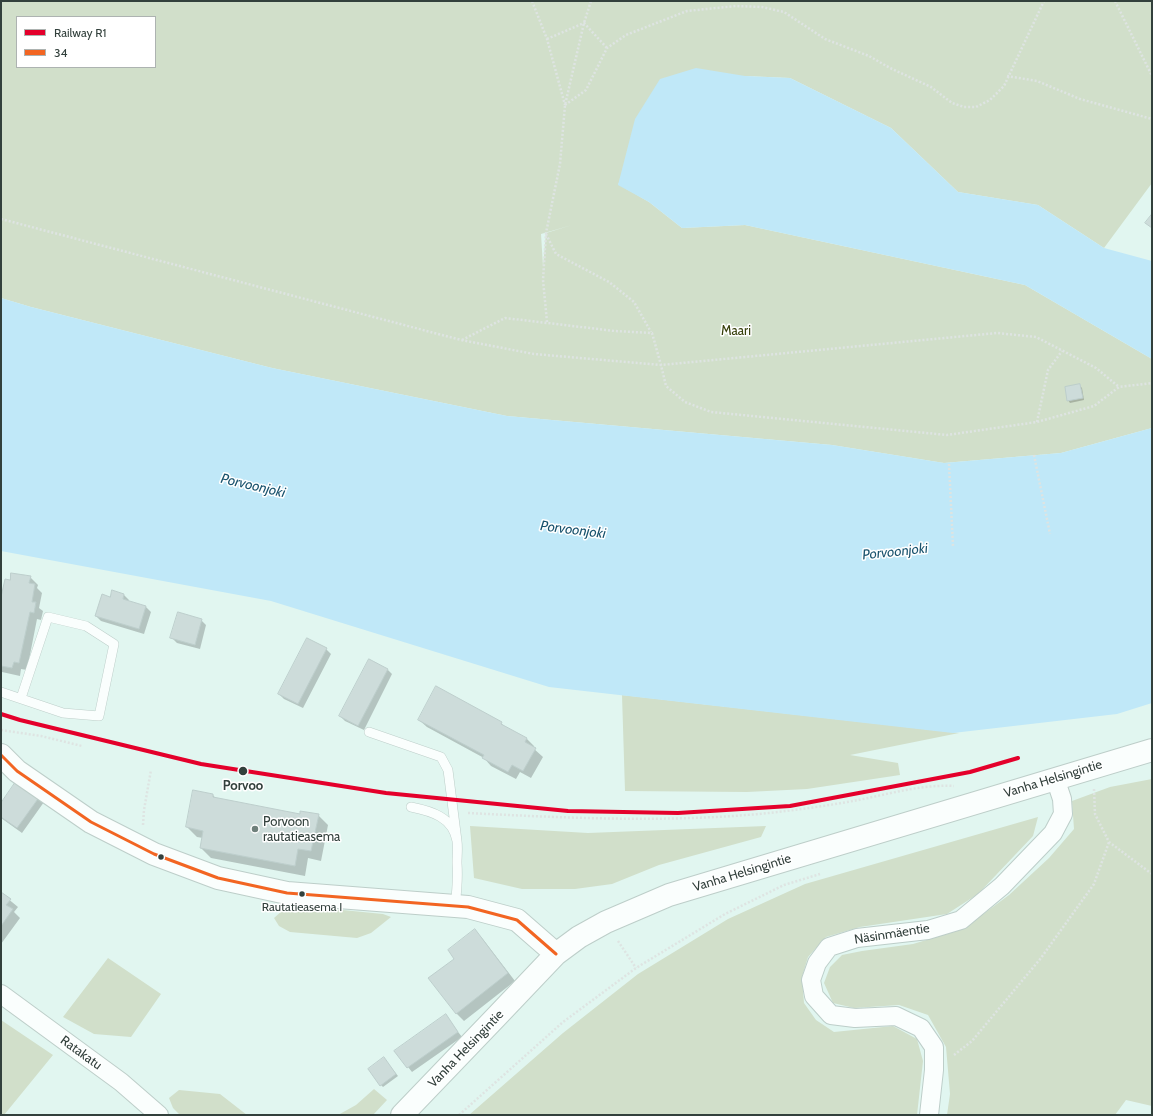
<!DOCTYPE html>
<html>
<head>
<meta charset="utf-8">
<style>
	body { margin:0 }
	#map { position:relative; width:1153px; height:1116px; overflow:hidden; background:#e1f6f0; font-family:Cabin,sans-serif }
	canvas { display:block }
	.frame { position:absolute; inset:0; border:2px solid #32403c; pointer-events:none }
	.legend { position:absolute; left:16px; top:16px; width:140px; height:52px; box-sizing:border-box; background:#fff; border:1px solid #adb3b1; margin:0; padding:5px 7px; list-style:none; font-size:12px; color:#32403c }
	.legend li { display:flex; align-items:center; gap:8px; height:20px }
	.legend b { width:20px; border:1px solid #adb3b1 }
</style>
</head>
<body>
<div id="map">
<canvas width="1153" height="1116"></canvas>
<div class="frame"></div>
<ul class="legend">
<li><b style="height:5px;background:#e4002b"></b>Railway R1</li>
<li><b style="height:5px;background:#f26522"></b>34</li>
</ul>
</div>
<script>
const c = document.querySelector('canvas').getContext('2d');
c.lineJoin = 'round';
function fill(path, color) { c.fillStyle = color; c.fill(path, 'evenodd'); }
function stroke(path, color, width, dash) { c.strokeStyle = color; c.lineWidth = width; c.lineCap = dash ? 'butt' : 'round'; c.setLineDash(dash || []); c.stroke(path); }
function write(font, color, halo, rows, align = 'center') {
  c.font = font + ' Cabin,sans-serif'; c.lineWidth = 3; c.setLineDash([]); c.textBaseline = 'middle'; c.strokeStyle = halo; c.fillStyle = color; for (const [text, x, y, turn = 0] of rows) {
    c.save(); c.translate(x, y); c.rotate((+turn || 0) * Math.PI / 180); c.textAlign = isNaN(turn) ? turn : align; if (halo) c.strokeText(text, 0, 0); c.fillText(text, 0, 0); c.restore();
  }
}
fill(new Path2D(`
	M1,1h1151v182l-48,65 -66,-43 -80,-13 -67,-64 -101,-50 -45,-2 -127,108 31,18 33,26 63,-3 280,60 127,74v69l-91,25 -117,10 -112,-18 -325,-29 -235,-48 -241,-61 -30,-9zM17,17h138v50h-138zM572,225l-26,8 -3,33 -2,-32z
	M622,695l337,38 -109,22 48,8 2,12 -93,14 -60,3 -122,-1z
	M1152,779v327l-26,-6 -11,15h-168l3,-21 -4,-47 -18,-32 -29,-10 -45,3 -21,-5 -9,-20 6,-16 12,-12 20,-4 51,-7 50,-15 46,-34 40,-37 25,-29 -2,-28 38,-14z
	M1038,817l-5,19 -55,58 -31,20 -87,13 -34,10 -18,20 -6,20 2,26 12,17 18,12 59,-6 24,13 6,22 -6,54h-448l94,-82 75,-59 90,-55 77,-35z
	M470,826l118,7 178,-7 -5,11 -102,28 -47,19 -37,5h-53l-48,-11z
	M292,905l91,9 8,3 -20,16 -14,5 -67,-6 -11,-6 -5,-8 10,-9z
	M108,958l53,36 -30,43 -37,-3 -31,-17z
	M1,1020l52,35 -49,60h-3z
	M374,1089l13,11 -14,15h-35l18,-10z
	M179,1090l41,4 27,21h-67l-7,-7 -4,-10z`), '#d1dfca');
fill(new Path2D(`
	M696,68l49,8 45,2 101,50 67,64 80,13 66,43 48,13v98l-127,-74 -280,-60 -63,3 -33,-26 -31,-17 17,-66 25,-40z
	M1,298l30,9 241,61 235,48 325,29 112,18 117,-10 91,-25v275l-35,11 -164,19 -404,-46 -278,-86 -270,-50z`), '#c0e8f8');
fill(new Path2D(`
	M1080,386l2,2 2,12 -14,3 -2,-3z
	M30,577l8,8 -1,3 5,5 -3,15 4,3 -2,9 -4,-1 -10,51 -6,-1 -1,7 -18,-4 -1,-1v-69l9,-21z
	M124,595l5,5 -1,2 18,5 5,5 -7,22 -43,-13 -5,-5z
	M201,620l5,5 -6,24 -23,-6 -5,-5z
	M326,649l5,5 -28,54 -19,-9 -5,-5z
	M387,669l5,5 -28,56 -19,-9 -5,-5z
	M419,720l82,3 5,5 21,11 7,7 -1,2 10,9 -12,21 -11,-6 -4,7 -25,-13 -7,-8 -57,-31z
	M17,781l27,21 -22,31 -21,-15v-14z
	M213,795l3,4 84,16h18l10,10 -7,36 -13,-3 -3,18 -94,-18 -10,-10 2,-10 -6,-1 -10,-10z
	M1,893l17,14 -4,5 6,6 -19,26z
	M475,931l7,7 33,43 -51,40 -8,-8 -1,-54z
	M445,1015l17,22 -50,35 -4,-5z
	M386,1061l12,15 -15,11 -2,-2z`), '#0003');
const building = new Path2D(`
	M1152,214v14l-7,-5z
	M1080,384l3,14 -16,3 -2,-14z
	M11,573l20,3 -2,7 6,1 -3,18h4l-2,11 -4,-1 -11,51 -5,-1 -2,6 -11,-2v-69l4,-18 5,1z
	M112,590l12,4 -1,5 23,7 -7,23 -44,-13 7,-22 8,3z
	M178,612l24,7 -7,26 -25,-7z
	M307,638l20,10 -29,56 -20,-10z
	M369,659l19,10 -30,57 -19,-10z
	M436,686l66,36 -1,2 26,14 -2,4 11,6 -13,23 -11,-6 -4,7 -26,-14 2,-3 -66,-35z
	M17,780l23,16 -23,32 -16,-11v-14z
	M193,790l20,4v3l87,17v-3l19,3 -8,37 -13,-2 -3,17 -95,-18 3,-17 -17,-4z
	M1,892l10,7 -5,6 7,4 -12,17z
	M475,929l33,44 -52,41 -28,-36 26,-19 -6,-9z
	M446,1014l12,18 -51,36 -13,-17z
	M384,1057l12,17 -16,12 -12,-17z`);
fill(building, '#cddcda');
stroke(building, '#bdcecc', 1);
const lane = new Path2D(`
	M1,692l62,21 36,3 15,-72 -28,-18 -38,-9 -27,81
	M369,732l72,25 7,13 9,71
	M411,807c20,4 42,10 46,34 1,7 0,15 0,22 1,14 0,28 -2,43`);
const street = new Path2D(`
	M1,994l120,88 38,33
	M929,1115l5,-45v-23l-13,-19 -25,-12 -41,2 -24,-3 -17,-19 -3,-16 6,-17 12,-16 28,-9 71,-8 33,-10 41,-34 51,-53 10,-19 -1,-15 -7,-21`);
const secondary = new Path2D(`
	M1,755l16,16 74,51 63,32 64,24 69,15 181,14 49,13 39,34
	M402,1115l96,-100 58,-61 23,-17 27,-15 63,-27 483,-145`);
stroke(lane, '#bdcec9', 10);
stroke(street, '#bdcec9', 20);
stroke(secondary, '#bdcec9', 24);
stroke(new Path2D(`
	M532,1l15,38 18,66
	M1115,1l37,75
	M547,39l37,-16 23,25
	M1007,76l30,5 43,18 72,20
	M565,105l21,-15 21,-42 19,-13 61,-24 49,-5 26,1 22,5 41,27 44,17 21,12 41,19 21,16 12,4h12l14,-7 14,-14 40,-85
	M1,219l460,121 73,14 127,11 5,21 19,16 26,10 236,23 90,-13 57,-16 25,-19 33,-4
	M546,234l10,20 53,28 25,20 17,30
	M547,322l-4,-42 3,-47 14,-69 5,-59 19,-82 7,-22
	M462,340l43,-22 110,13 37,2 9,32 336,-32 39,4 60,31 23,19
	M1037,422l11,-52 14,-19
	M1034,455l16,79
	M949,464l4,82
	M1,730l40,6 41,10
	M1094,789l1,25 14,28 43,32
	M468,813c100,5 201,10 301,0 28,-3 56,-7 84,-12 33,-6 67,-17 101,-15
	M143,825l1,-15 7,-40
	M618,941l18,27
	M954,1055l18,-14 69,-83 53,-74 15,-42
	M459,1115l104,-93 73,-54 89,-54 59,-29 36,-11`), '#dee4e2', 2.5, [2, 2]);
stroke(lane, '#fafefd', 9);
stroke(street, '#fafefd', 18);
stroke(secondary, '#fafefd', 22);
stroke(new Path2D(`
	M1,755l16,16 74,51 63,32 64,24 69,15 181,14 49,13 39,34`), '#f26522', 3);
stroke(new Path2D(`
	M1,714l19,6 181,44 185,29 182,18 110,2 112,-7 180,-34 48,-14`), '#e4002b', 4);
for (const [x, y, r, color] of [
	[243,771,5,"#32403c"],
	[255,829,4,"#6f807b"],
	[161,857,3.5,"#32403c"],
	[302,894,3.5,"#32403c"]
]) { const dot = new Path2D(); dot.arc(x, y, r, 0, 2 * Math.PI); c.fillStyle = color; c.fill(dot); stroke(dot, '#fff', 1.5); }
write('12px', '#32403c', '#fff', [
	["Rautatieasema I",302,907]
]);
write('13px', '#363f0a', '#fff', [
	["Maari",736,331]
]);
write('13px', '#32403c', '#fff', [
	["Vanha Helsingintie",1053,779,-17],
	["Vanha Helsingintie",742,873,-17],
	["Näsinmäentie",892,934,-9],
	["Vanha Helsingintie",466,1049,-46],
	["Ratakatu",81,1053,36]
]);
write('bold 13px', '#32403c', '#fff', [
	["Porvoo",243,786]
]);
write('13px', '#32403c', '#fff', [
	["Porvoon",263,822],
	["rautatieasema",263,837]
], 'left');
write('italic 14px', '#19536e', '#fff', [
	["Porvoonjoki",253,486,13],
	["Porvoonjoki",573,530,7],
	["Porvoonjoki",895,552,-6]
]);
</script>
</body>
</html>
